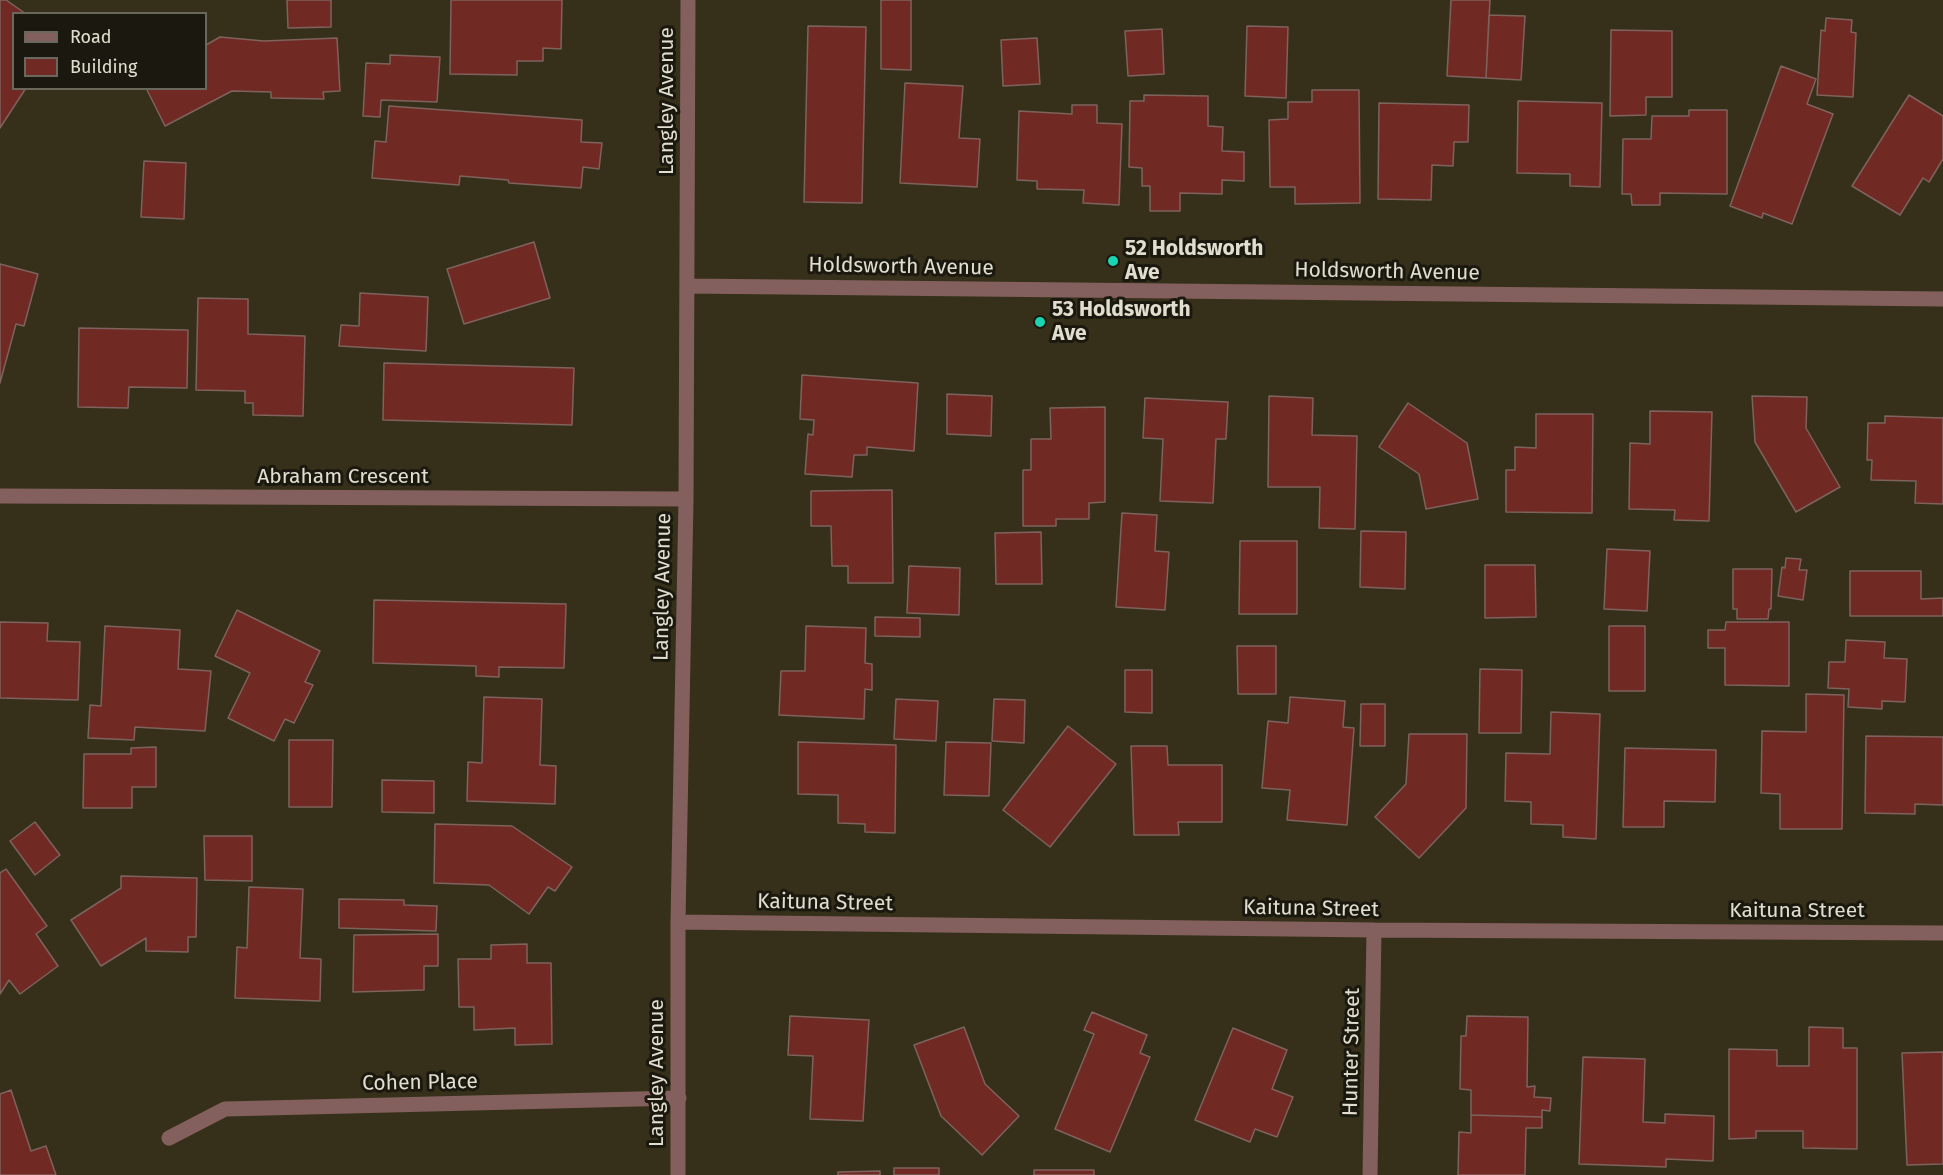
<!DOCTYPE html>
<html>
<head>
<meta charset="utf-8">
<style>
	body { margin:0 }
	#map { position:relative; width:1943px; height:1175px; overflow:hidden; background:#36301a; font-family:"Fira Sans",sans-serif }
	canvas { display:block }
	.legend { position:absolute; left:12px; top:12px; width:195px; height:78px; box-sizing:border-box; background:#1b190f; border:2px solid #6a675c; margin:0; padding:8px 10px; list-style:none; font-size:18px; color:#e1ddcf }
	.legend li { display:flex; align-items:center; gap:12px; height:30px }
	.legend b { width:30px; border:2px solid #6a675c }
</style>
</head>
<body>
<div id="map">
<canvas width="1943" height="1175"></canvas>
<ul class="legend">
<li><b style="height:8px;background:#83605d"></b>Road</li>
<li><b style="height:16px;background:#712a23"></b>Building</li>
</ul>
</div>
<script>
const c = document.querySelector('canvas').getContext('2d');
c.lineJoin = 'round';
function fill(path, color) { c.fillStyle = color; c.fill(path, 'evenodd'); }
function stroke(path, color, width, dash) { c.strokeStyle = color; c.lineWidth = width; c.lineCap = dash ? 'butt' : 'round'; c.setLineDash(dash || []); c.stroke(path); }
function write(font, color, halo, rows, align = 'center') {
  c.font = font + ' "Fira Sans",sans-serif'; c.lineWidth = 6; c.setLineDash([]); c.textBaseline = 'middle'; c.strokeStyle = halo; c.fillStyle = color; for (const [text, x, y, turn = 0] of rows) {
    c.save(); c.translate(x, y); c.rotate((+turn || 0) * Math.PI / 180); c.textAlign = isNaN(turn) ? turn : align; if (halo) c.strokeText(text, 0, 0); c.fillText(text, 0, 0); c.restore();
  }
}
const building = new Path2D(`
	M0,0h6l20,14h-12v74h12l-26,40z
	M287,0h44v27l-43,1z
	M451,0h111l-1,49 -18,-1v13h-26v14l-67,-1z
	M881,0h30v70l-30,-1z
	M1451,0h39l-4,78 -39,-2z
	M1489,15l36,1 -4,64 -35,-2z
	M1826,18l26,2 -1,12 5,1 -3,64 -36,-2 4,-65 4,1z
	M808,26l58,1 -4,176 -58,-1z
	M1247,26l41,1 -2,71 -41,-2z
	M1162,29l2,45 -36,2 -3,-45z
	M1611,30l61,1v66h-26v18l-36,1z
	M220,37l44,4 73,-3 3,53 -17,1 1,7 -53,-1v-6l-39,-1 -67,35 -19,-38h60v-43z
	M1037,38l3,46 -37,2 -2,-46z
	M390,55l50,2 -3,45 -56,-2 -1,17 -17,-1 3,-53 24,1z
	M1781,66l35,13 -9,25 26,10 -41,110 -29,-11 -1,5 -32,-12z
	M905,83l58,3 -4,52 21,1 -3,48 -77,-4z
	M1312,90h47l1,113 -65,1v-17h-25l-1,-67 19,-1v-17h24z
	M1144,95l64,1v30l15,1 -1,24 22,1v29l-22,-1v14l-42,-1v18h-30v-25h-8v-18l-13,-1 1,-66h14z
	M1909,95l34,21v43l-14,23 -6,-4 -23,37 -48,-29z
	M1518,101l84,2 -2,84 -30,-1v-12l-53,-1z
	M1379,103l90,2 -1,37h-14l-1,24 -21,-1 -1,35 -53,-1z
	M1072,105h25v18l25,1 -3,81 -36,-2 1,-13 -47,-1v-8l-20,-1 2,-69 53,3z
	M389,106l193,14 -1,22 21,1 -3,26 -16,-2 -2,21 -72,-5 -1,-3 -48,-4 -1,9 -87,-7 3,-37 11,1z
	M1689,110h38v84l-67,-1v12h-28l-1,-11h-9l1,-55h28l1,-23h37z
	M144,161l42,2 -2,56 -43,-2z
	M534,242l16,56 -86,26 -17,-55z
	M0,264l38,10 -14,52 -8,-2 -16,59z
	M360,293l68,4 -2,54 -87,-5 2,-21 18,1z
	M198,298l50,1v35l57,2 -2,80 -50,-1v-12h-8v-12l-49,-1z
	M79,328l109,2 -1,58 -58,-1 -1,21 -50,-1z
	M384,363l190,5 -2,57 -189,-5z
	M802,375l116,8 -4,68 -47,-4v8h-13l-2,22 -47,-3 3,-40 5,1 1,-15 -14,-1z
	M947,394l45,2 -1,40 -44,-2z
	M1269,396l44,2 -1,37 45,1 -2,93 -36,-1 1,-41h-52z
	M1752,396l55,1 -1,31 34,59 -44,25 -41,-70z
	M1145,398l83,4 -2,37h-10l-3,64 -53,-2 3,-62 -20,-1z
	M1408,403l59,40 11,56 -52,10 -7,-35 -40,-27z
	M1105,407v95l-16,1v16h-33v7h-33v-56h8v-31h20l-1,-31z
	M1650,411l62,1 -3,109 -35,-1 1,-10 -46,-1 1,-66 20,1z
	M1536,414h57l-1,99 -86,-1v-42h9v-23l21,1z
	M1885,416l58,2v86l-28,-1 1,-22 -45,-1 1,-20h-5l1,-37h17z
	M892,490l1,93h-45v-17h-16l-1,-40h-20v-35z
	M1122,513l35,2 -2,36 14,1 -4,58 -49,-3z
	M1361,531l45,1 -1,57 -45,-2z
	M1041,532l1,52h-46l-1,-51z
	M1240,541h57v73h-58z
	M1607,549l43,2 -3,60 -43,-2z
	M1786,558l15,1 -2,11h8l-4,30 -25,-4 4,-29 3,1z
	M1485,565h50l1,52 -51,1z
	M909,566l51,2 -1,47 -52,-2z
	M1733,569h39l-1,40h-2l-1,10h-31v-10h-4z
	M1850,571h71v28l22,-1v18h-93z
	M374,600l192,4 -2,64 -65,-1v10l-23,-1v-10l-103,-3z
	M237,610l83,41 -15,31 8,3 -19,38 -9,-4 -11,22 -46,-23 22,-45 -35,-17z
	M875,617l45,1v19l-45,-1z
	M0,622l48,1 -1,18 33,1 -2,58 -78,-2z
	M1726,622h63v64l-64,-1v-37h-17v-18h17z
	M105,626l75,4 -2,39 33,2 -6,60 -70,-4 -1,13 -46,-2 2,-33 11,1z
	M806,626l60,2 -1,35 7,1v26l-7,-1 -1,30 -85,-4 2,-44h24z
	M1609,626h36v65h-36z
	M1846,640l39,2 -1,16 23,1 -2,43 -23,-1v8l-34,-2 1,-18 -21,-1 1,-26h16z
	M1237,646h39v48h-38z
	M1480,669l42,1 -1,63h-42z
	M1125,670h27v43l-27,-1z
	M1806,694l38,1 -2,134h-62v-35l-19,-1 1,-62 44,1z
	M484,697l58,2 -2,66 16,1 -1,38 -88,-3 1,-39 14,1z
	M1290,697l55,4 -2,26 11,1 -7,97 -60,-5 3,-30 -28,-2 6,-67 20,2z
	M896,699l42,2 -2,40 -42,-2z
	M994,699l31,1 -1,43 -32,-2z
	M1361,704h24v42h-25z
	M1551,712l49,2 -4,125 -33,-2v-12l-32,-1v-22l-26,-1 1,-48 44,1z
	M1068,726l48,38 -66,83 -47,-37z
	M1409,734h58l-1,74 -47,50 -44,-41 31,-33z
	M1866,736l77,1v68l-28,-1v10l-50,-1z
	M289,740h44l-1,67h-43z
	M798,742l98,3 -1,88 -30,-1v-8l-27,-1v-28l-40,-1z
	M946,742l45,1 -2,53 -45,-1z
	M1131,746h36l1,19h54v57h-44l1,13h-45z
	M156,747v40h-24v21h-49l1,-54h47v-6z
	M1625,748l91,2 -1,52 -51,-1v26h-41z
	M382,780l52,1v32l-52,-1z
	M35,822l25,33 -25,20 -25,-34z
	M435,824l77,2 60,41 -17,24 -7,-4 -19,27 -40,-29 -55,-2z
	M204,836h48v45l-47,-1z
	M6,869l41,57 -11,8 22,32 -38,28 -11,-14 -9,14v-121z
	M121,876l76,2 -1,59h-8v15l-42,-1v-13l-45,28 -30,-46 50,-32z
	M249,887l54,2 -3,69 21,1 -1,42 -85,-3 2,-51 10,1z
	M339,899l65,1v5l33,1 -1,25 -97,-3z
	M438,934v32h-14v24l-71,2 1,-57z
	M527,944v19h24l1,81 -37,1v-17l-41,2v-23h-15l-1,-48h33v-14z
	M1092,1012l55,23 -7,18 10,4 -40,95 -55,-23 39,-95 -10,-4z
	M790,1016l79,4 -6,101 -53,-2 3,-63 -25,-1z
	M1467,1016l61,1 -1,70 8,-1 -1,11 17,1 -1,13 -8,-1v7l-71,-2v-25l-11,-1 1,-53h5z
	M964,1027l21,57 34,32 -37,39 -41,-39 -27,-71z
	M1809,1027l34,1v20h14v101l-54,-1v-17h-47v7l-27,1v-90l48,1v16h32z
	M1233,1028l54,22 -15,39 21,8 -16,40 -22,-8 -5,13 -55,-22z
	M1943,1052v112l-36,1 -5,-112z
	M1583,1057l62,2 -2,63 22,1v-9l49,2 -1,45 -47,-2v8l-87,-3z
	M11,1090l20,61 15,-5 10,29h-56v-81z
	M1471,1115l71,2v11h-16l-1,47h-67l1,-43 12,1z
	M894,1168h45v7h-45z
	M1034,1170h60v5h-60z
	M880,1171v4h-42v-3z`);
fill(building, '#712a23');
stroke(building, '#7e625e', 1.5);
stroke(new Path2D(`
	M687,286l1256,13
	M0,496l686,3
	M678,922l696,8 569,3
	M169,1138l56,-29 454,-11
	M678,1175v-253l8,-423 2,-499
	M1370,1175l4,-245`), '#83605d', 15);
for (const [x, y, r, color] of [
	[1113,261,6,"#1ad5b2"],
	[1040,322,6,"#1ad5b2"]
]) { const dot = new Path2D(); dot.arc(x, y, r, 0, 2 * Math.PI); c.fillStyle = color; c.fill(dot); stroke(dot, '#1b190f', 2); }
write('21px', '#e1ddcf', '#1b190f', [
	["Langley Avenue",667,101,-90],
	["Holdsworth Avenue",901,267,1],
	["Holdsworth Avenue",1387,272,1],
	["Abraham Crescent",343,477],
	["Langley Avenue",663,587,-89],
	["Kaituna Street",825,903,1],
	["Kaituna Street",1311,909,1],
	["Kaituna Street",1797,911],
	["Hunter Street",1352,1052,-89],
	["Langley Avenue",657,1073,-90],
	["Cohen Place",420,1083,-1]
]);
write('bold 21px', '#e1ddcf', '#1b190f', [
	["52 Holdsworth",1125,249],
	["Ave",1125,273],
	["53 Holdsworth",1052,310],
	["Ave",1052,334]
], 'left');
</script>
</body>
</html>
